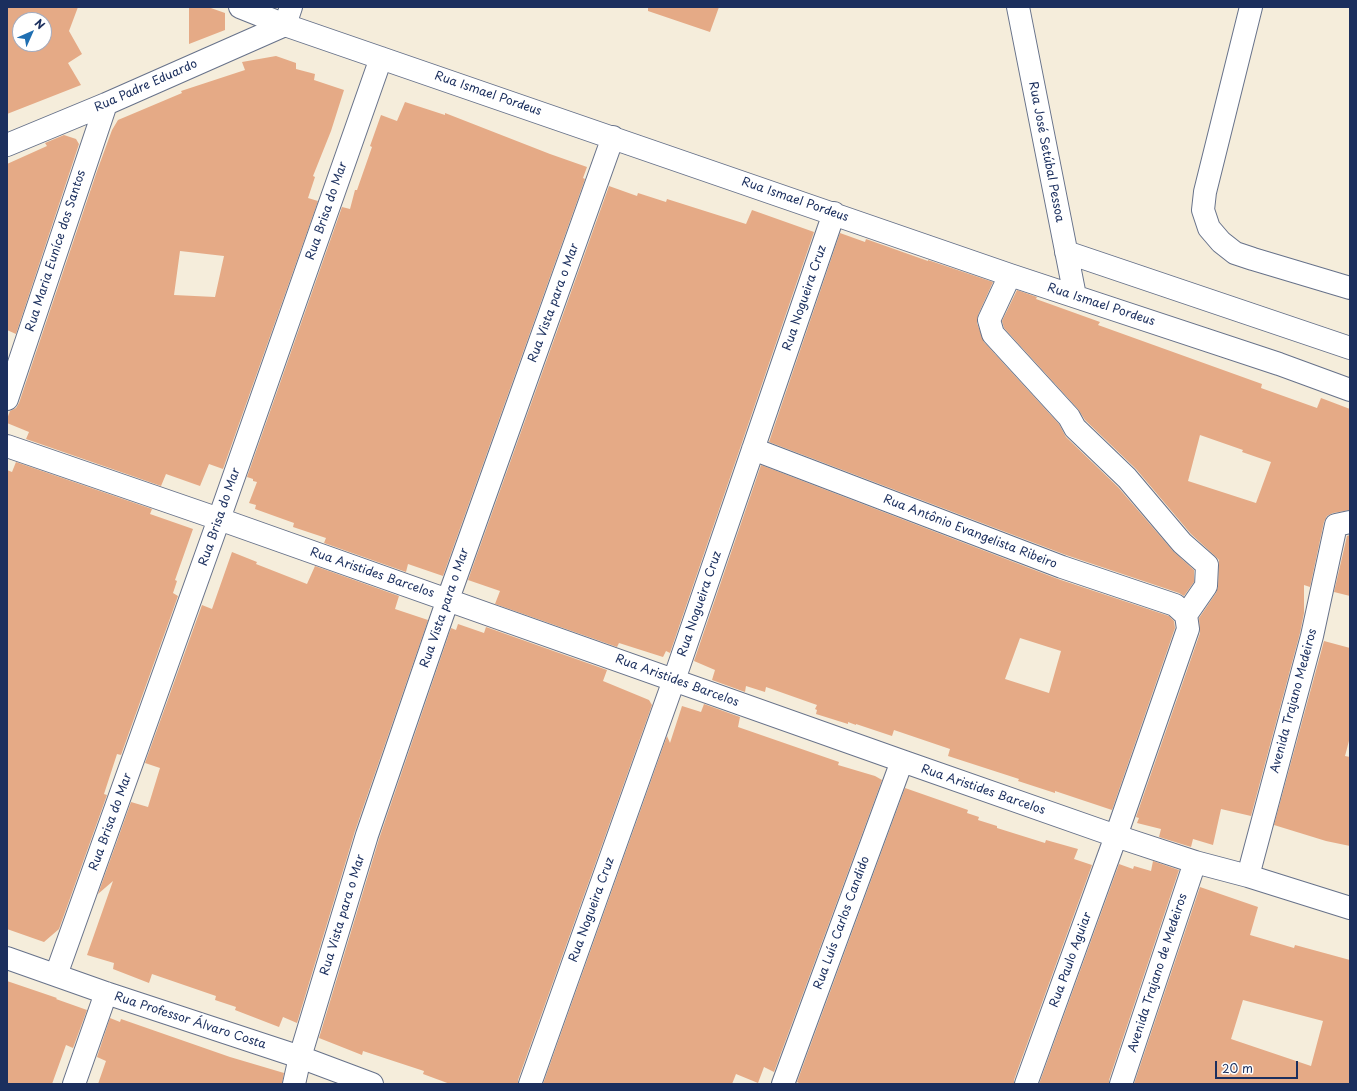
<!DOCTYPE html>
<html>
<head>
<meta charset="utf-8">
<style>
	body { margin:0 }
	#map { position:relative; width:1357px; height:1091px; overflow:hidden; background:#f5eddb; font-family:"Playpen Sans",sans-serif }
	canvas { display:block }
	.frame { position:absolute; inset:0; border:8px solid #1b2f5e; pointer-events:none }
	.north { position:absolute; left:12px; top:12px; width:40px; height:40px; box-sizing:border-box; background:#fff; border:1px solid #a4acbf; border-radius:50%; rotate:45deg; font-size:11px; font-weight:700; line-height:16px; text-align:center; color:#1b2f5e }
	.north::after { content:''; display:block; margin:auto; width:14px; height:18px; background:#1f6fb2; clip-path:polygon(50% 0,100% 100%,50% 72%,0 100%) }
	.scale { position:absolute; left:1215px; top:1061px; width:83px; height:18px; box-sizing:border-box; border:2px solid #1b2f5e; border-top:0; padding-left:5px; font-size:12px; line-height:14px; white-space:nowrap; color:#1b2f5e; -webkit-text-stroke:3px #fff; paint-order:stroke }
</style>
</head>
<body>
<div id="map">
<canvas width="1357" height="1091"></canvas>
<div class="frame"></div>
<div class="north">N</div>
<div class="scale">20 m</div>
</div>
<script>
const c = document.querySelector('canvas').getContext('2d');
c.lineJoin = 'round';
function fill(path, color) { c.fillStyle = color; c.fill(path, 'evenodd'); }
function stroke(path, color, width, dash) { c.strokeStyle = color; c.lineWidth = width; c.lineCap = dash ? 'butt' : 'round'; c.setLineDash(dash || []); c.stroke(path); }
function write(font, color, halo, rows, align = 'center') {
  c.font = font + ' "Playpen Sans",sans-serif'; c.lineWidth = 3.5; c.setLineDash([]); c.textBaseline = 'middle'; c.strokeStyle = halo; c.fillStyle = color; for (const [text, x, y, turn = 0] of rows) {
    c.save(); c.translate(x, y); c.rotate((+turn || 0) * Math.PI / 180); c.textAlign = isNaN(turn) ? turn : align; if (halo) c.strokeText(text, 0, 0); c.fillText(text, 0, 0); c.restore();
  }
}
fill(new Path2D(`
	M7,7h71l-9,24 13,23 -14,9 13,22 -74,29zM20,20h24v24h-24z
	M189,7h19l17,6v17l-36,14z
	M648,7h71l-9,25 -62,-21z
	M276,56l20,7v6l19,5 -1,6 30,10 -13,41 -18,45 2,1 -7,21 10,3 -95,268 -14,-5 -9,22 -34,-12 -5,12 -135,-47 3,-7 -22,-9v-4l3,-8 6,-3 3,-5 78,-232 15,-41 6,-10 64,-27 -1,-2 64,-21 -3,-8zM180,251l44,5 -9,41 -41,-2z
	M405,102l40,13v-2l105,41 37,13 -4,11 2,1 -142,397 -35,-12 -2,8 -82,-29 2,-5 -33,-11 1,-4 -39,-14 1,-4 -7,-2 8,-21 -4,-1v-2l-6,-2 95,-270 8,2 5,-19h2l15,-43 -2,-1 11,-31 16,6z
	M64,135l12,4 3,5 -63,190 -9,-4v-166l40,-18 -2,-3z
	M609,186l28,10 1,-3 28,9 1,-3 79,25 6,-14 62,22 -144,421 -4,-2 -3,6 -44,-14 -2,4 -122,-43 5,-13 -32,-11z
	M840,233l25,9 1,-3 62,22v-1l65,22 -15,33 -1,8 7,19 75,82 7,13 52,50 55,64 21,19v12l-10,14 -5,-3 -113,-38 -297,-113z
	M1017,290l20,7 -1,2 64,23 -2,3 164,59 -1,4 56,20 4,-10 29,11v101l-17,3 -6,3 -3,6 -14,65 -6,-2v28l-4,20 -49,183 -30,-7 -8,36 -20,-6 -2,8 -32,-10 2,-8 -24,-6 2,-5 -3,-1 64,-184 -1,-15 17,-25 2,-6 1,-27 -4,-4 -24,-22 -55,-65 -51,-49 -7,-11 -74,-81 -2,-7zM1200,435l43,15 -1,2 29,10 -15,41 -68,-22z
	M16,462l136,47 -2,5 43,15 -18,51 2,1 -4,12 5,3 -57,159 -4,-1 -13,40 3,1 -48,134 -15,13 -37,-13v-459l5,2z
	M761,465l297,114 111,37 5,5 1,7 -63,182 -57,-19v2l-37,-12 1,-2 -71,-23 2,-7 -56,-19 -2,6 -36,-12v1l-8,-3v2l-32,-10 1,-4 -2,-1 2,-4 -51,-18 -1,5 -19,-6 -1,6 -33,-12 3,-10 -21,-9zM1020,638l41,13 -12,42 -44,-14z
	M1350,535v61l-16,-4 13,-56z
	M232,552l25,10 -1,2 51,20 8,-18 84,30 -4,13 33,11 -73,211 -58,192 -14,-6 -4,10 -44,-17 1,-3 -21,-7 1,-4 -64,-22 -3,9 -36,-14 1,-6 -27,-8 26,-74 -15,13 33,-92 17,5 12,-39 -15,-5 57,-158 10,4z
	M458,624l26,9 2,-6 121,43 -4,11 46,19 3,5 -134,375v4h-68l-27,-10 1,-3 -61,-20 -1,4 -43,-17 60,-199 72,-211 5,2z
	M1324,641l26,7v89l-5,19 5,1v89l-24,-5 -52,-16z
	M704,704l36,13 -2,10 101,35 -1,3 37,11 7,4 -108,292 -10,-5 -6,16 -22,-9 -4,10h-189l124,-348 3,7 12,-37 19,6z
	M905,788l63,22 -1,3 12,4 -1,3 19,6v2l48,15 1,-3 32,9 -4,10 18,6 -78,215v4h-213l-4,-2z
	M1153,861l26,9 -70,210v4h-70l80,-220 14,5 1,-3 17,5z
	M1200,887l58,20 -8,28 44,13 1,-3 55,15v124h-216zM1243,1000l80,21 -12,45 -80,-27z
	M7,981l50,17 -1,1 31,11 -14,38 -7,-3 -14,39h-45z
	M110,1018l10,4 1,-3 109,38 54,16 -2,11h-184l8,-23 -9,-4z`), '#e5aa86');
const minor = new Path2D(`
	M240,7l45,18 725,250 269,89 71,26
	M1018,7l57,289
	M1251,7l-46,185 -2,18 6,18 12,14 14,11 18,6 97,29
	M7,145l99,-41 179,-79 6,-18
	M1066,252l284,96
	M1010,275l-21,45 4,14 76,83 6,11 52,50 55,65 25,22 -1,21 -20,29 2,14 -72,207 -90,248
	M7,399l99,-295
	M7,446l212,73 683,242 214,75 79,26 53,14 102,32
	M753,449l309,118 113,38 11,10
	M1248,876l64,-240 24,-111 14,-3
	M7,958l99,35 194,64 72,27
	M56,975l163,-456 162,-461
	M74,1084l32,-91
	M294,1084l6,-27 67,-222 81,-236 165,-462
	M530,1084l144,-404 160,-467
	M783,1084l119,-323
	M1121,1084l74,-222`);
stroke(minor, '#67728a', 24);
stroke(minor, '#fff', 22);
write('12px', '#1b2f5e', '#fff', [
	["Rua Padre Eduardo",146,86,-24],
	["Rua Ismael Pordeus",488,94,19],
	["Rua José Setúbal Pessoa",1046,152,79],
	["Rua Ismael Pordeus",795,200,19],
	["Rua Brisa do Mar",327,211,-71],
	["Rua Maria Euníce dos Santos",56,251,-72],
	["Rua Nogueira Cruz",805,298,-71],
	["Rua Vista para o Mar",554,303,-70],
	["Rua Ismael Pordeus",1101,305,18],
	["Rua Brisa do Mar",220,517,-71],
	["Rua Antônio Evangelista Ribeiro",970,532,21],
	["Rua Aristides Barcelos",372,573,19],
	["Rua Nogueira Cruz",700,604,-71],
	["Rua Vista para o Mar",445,608,-71],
	["Rua Aristides Barcelos",677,681,20],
	["Avenida Trajano Medeiros",1294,701,-75],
	["Rua Aristides Barcelos",983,790,19],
	["Rua Brisa do Mar",111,822,-70],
	["Rua Nogueira Cruz",592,910,-70],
	["Rua Vista para o Mar",343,915,-73],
	["Rua Luís Carlos Candido",842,923,-70],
	["Rua Paulo Aguiar",1071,960,-70],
	["Avenida Trajano de Medeiros",1158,973,-72],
	["Rua Professor Álvaro Costa",190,1021,18]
]);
</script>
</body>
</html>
